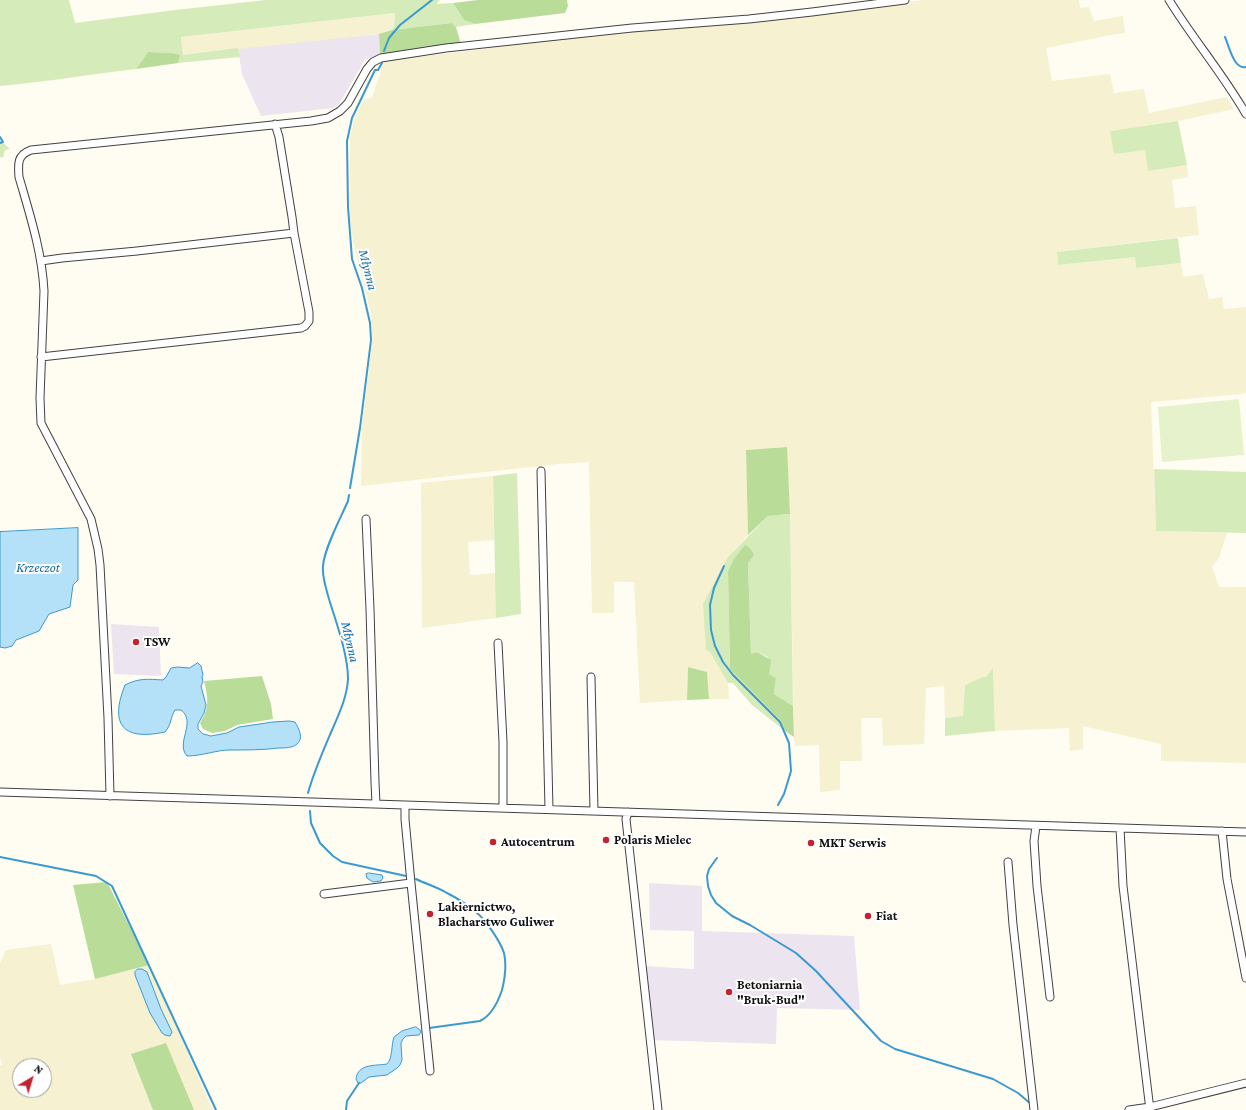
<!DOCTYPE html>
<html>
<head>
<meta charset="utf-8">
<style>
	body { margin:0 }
	#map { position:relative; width:1246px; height:1110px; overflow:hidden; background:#fffcf2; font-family:"Crimson Pro",serif }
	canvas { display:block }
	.north { position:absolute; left:12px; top:1058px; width:40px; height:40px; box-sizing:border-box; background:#fff; border:1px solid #9f9f9f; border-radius:50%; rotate:38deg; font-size:11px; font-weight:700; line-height:16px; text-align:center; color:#0f0f0f }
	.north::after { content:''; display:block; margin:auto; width:14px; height:18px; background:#c32330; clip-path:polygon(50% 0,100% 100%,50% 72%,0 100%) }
</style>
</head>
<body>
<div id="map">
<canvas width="1246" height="1110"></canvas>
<div class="north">N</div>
</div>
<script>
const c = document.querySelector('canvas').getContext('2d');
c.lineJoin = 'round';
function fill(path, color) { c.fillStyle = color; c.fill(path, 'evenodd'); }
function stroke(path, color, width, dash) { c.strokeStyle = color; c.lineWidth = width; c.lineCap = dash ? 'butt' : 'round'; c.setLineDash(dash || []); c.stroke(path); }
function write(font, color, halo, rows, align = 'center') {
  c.font = font + ' "Crimson Pro",serif'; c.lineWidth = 4; c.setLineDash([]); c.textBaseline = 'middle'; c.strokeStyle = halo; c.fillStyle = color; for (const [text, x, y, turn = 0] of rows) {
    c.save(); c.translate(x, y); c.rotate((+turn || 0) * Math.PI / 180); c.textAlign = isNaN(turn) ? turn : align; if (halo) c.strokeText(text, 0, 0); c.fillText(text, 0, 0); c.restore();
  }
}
fill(new Path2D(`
	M379,34l1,20 -15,6 -26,44 -6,4 -72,8 -19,-42 -4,-26z
	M111,624l48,3 2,49 -47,-2z
	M649,883l53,3v45l152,5 6,74 -83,-2 -1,36 -125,-4 -8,-74 51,3v-38l-44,-1z`), '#ece4ee');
fill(new Path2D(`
	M923,0h156l1,8 9,-1 5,14 29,-5 2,17 -14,2 -65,13 6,33 58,-7 4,19 30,-4 5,24 78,-16 7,12 -56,12 -68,10 35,19 3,21 39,-6 1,12 -16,3 3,28 21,-2 3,29 -142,17 1,13 77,-8 1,11 45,-5 2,14 20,-3 6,25 13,-2 2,12 22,-2v86h-2v1l-93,8 5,129 71,2 -8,25 -7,9 7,20h27v176l-85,-2v-17l-78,-18v23l-13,2 -1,-23 -74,3 -2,-63 -7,9 -21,8 -2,31 -18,2 -1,-32 -18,2 -2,56 -41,2 -1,-28h-21l1,43h-22v29l-20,2 -1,-47 -24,1 -1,-9 -4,-223 -4,-67 -40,3 2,85 -20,22 -18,95 18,31 1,16h-20l-2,-27 -19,-5 -1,33 -47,3 -6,-121h-20v31h-22l-3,-151 -31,2 -197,22 1,-57 10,-88v-13l-1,-15 -18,-71 -3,-23v-81l4,-18 10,-21 8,-1 12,-37 215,-26 200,-19z
	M395,13l-1,13 -2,4 -13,4 -196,21 -2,-18z
	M493,476l1,64 -26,2 2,33 26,-2v45l-74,10 -1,-145z
	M51,944l9,41 35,-6 54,-14 64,145h-213v-45h2l-2,-8v-94l6,-13zM20,1066h24v24h-24z`), '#f6f1d1');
fill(new Path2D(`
	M0,0h69l6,23 100,-13 91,-10h174l-4,4 17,-1 11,17 11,4 -19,3 -4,-4 -60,7 2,-4 1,-13 -214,24 2,18 55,-7 2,9 -62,6 1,-4v-4l-7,-2 -24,-1 -12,17c-45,5 -90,13 -136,17z
	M1178,121l9,44 -39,6 -3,-21 -31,4 -4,-23z
	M0,140l10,9 -5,1 -2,8 -3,-1z
	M1178,238l3,25 -45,5 -1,-11 -77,8 -1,-13z
	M1154,469l92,3v61l-90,-2z
	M517,473l4,141 -25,4 -3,-142z
	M790,514l3,192 -19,-12 2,-16 -7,-4 -1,-17 -11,-5 -6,2 -3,-91 -20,9 2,97 51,52 4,10 -33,-26 -19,-22h-5l-18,-31 -4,-2 -3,-46 25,-47 40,-41z
	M993,668l2,63 -50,5v-18l18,-2 2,-31 18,-8h3z`), '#d5ebba');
fill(new Path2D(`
	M478,0h89l1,6 -3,7 -90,11 -11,-4 -11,-17z
	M452,23l4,4 5,17 -81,10 -1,-20 13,-4z
	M148,52l24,1 8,2 -2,8 -42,6z
	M787,447l3,67 -22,2 -20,19 -2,-85z
	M745,545l5,3 4,7 -6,8 3,91 6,-2 14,8 -2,14 7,4 -2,16 19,12 1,31 -9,-6 -4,-10 -51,-52 -2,-97 6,-13z
	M688,667l19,5 2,27 -22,1z
	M262,676l9,28 2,15 -36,6 -12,6 -13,2 -9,-4 -3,-6c10,-16 8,-25 4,-42z
	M107,882l42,83 -54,14 -22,-94z
	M166,1043l28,67h-41l-22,-56z`), '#b9dc99');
fill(new Path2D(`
	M1239,399l5,56 -82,7 -4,-55z`), '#e6f2cc');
const water = new Path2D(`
	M78,528v52l-5,5 -3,22 -21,7 -10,17 -23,9 -4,6 -7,2 -5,-1v-115z
	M198,663l3,3 2,9 -1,2 1,5 -2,4 5,19 -2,8 -6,11v5l5,5 8,2 16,-3 12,-6 34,-5 16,-1 6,1c4,7 9,16 2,22 -4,4 -13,4 -18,4 -16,2 -32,2 -49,2 -14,0 -28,6 -43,6 -12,-13 10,-34 -6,-46h-6c-5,8 -3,14 -10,22 -42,9 -56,-7 -40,-47 14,-7 22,-6 38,-5l3,-3 5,-9 7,-1 11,1z
	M369,873l13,2 1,3 -2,3 -8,1 -6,-4 -1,-4z
	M138,969h4l5,3 14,37 11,23 -2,4 -5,-1 -3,-2 -12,-20 -15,-38v-3z
	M416,1027l4,3 1,2 -2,3 -13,1 -3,3 -2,4 1,17 -2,5 -3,3 -10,7 -18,2 -8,6h-3l-2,-4c2,-16 20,-13 31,-15 6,-6 4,-19 7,-27l8,-6z`);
fill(water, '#b5e1f8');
stroke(water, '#3a9ad0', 1);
stroke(new Path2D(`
	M1225,37c4,9 9,33 21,30
	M384,51l5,-13 11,-13 32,-25
	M0,137l3,5 -3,1
	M350,488l10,-60 11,-88 -1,-17 -8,-35 -10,-29 -4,-52 -1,-66 5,-23 23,-48h3l4,-7
	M724,566l-10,22 -4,17 1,25 4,16 8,16 10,13 47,47 9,21 2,28 -7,23 -6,11
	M308,793c6,-22 15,-42 24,-63 7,-16 15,-33 16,-51 0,-25 -12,-57 -19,-80 -3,-11 -7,-22 -6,-33 1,-17 18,-49 25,-65l1,-6
	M310,811l1,12 9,20 13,13 9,6 64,14
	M0,857l96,19 16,10 104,224
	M717,858l-8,11 -2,7 1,10 3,9 5,8 16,13 18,9 46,28 20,18 65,70 14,8 98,30 25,14 13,11
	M416,879c10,5 21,8 31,14 10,5 21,12 30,20 9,7 24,30 27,40 3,13 1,25 -2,37 -4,12 -10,25 -22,31l-51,7
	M346,1110l1,-9 12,-18`), '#3a9ad0', 2);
const minor = new Path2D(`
	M1169,0c24,39 54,74 77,114
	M41,261l21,-3 75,-7 157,-18
	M41,357l260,-29 4,-2 4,-5v-9l-15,-79 -2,-16 -13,-80 -4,-13
	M541,471l8,338
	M366,519l4,90 5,173 1,22
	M498,643l5,99v66
	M591,677l3,134
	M0,792l1246,40
	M110,796l-2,-78 -8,-153 -2,-16 -7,-30 -50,-96 -1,-25 4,-107c-2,-39 -14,-76 -25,-114 -1,-13 -2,-22 12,-27l280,-29 17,-3 12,-7 8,-8 19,-34 6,-7 8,-4 65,-10 186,-20 117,-9 63,-7 93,-12
	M405,805v14l6,64 19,188
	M628,812l-2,7 32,291
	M1036,826l-2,15 3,45 13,111
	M1120,828l3,58 27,224
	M1222,831l5,48 19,99
	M1008,862l5,63 21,185
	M324,894l87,-11
	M1129,1110l21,-3 96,-24`);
stroke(minor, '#424242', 9);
stroke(minor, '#fff', 7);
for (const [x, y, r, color] of [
	[136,642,4,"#c32330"],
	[606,840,4,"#c32330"],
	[493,842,4,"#c32330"],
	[811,843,4,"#c32330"],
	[430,914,4,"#c32330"],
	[868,916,4,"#c32330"],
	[729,992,4,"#c32330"]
]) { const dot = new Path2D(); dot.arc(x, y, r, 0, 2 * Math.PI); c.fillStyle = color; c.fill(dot); stroke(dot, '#fff', 1.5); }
write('bold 13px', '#0f0f0f', '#fff', [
	["TSW",144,642],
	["Polaris Mielec",614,840],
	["Autocentrum",501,842],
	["MKT Serwis",819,843],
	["Lakiernictwo,",438,907],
	["Blacharstwo Guliwer",438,922],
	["Fiat",876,916],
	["Betoniarnia",737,985],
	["\"Bruk-Bud\"",737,1000]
], 'left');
write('italic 14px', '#156ba5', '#fff', [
	["Młynna",368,270,76],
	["Krzeczot",38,568],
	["Młynna",350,642,77]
]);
</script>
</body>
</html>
